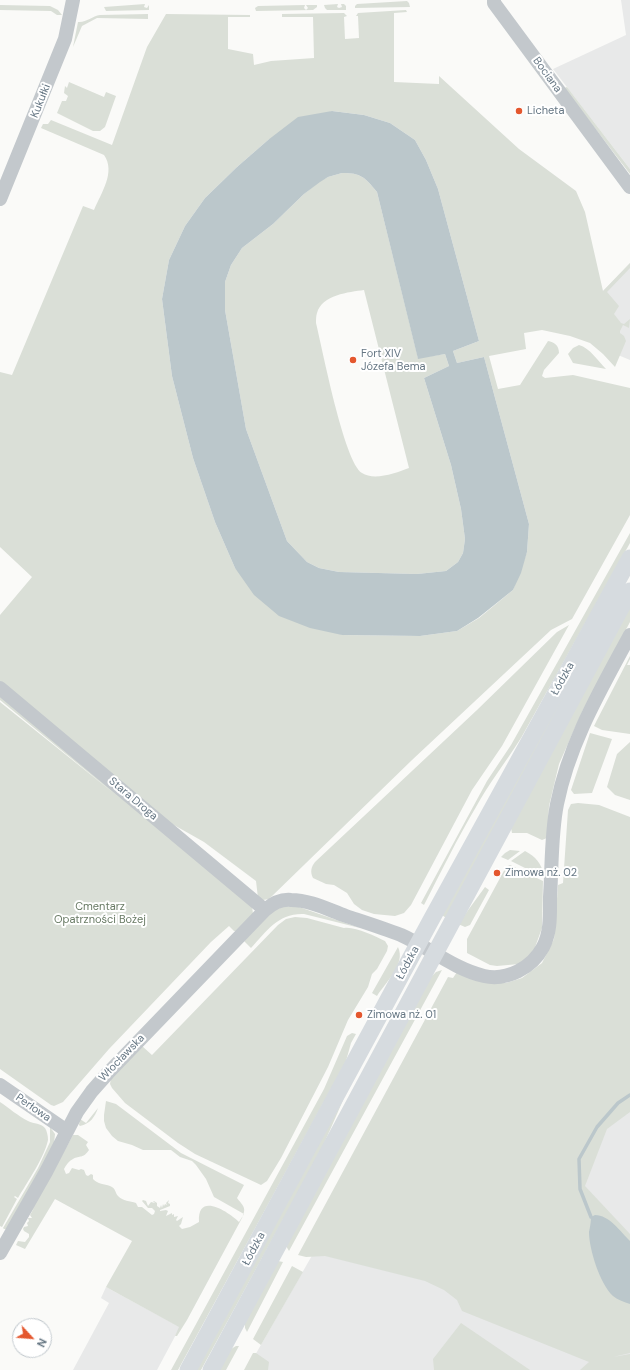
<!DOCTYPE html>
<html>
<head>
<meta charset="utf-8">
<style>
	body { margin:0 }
	#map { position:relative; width:630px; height:1370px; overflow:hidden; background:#fafaf8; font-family:"DM Sans",sans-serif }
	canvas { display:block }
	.north { position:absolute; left:12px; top:1318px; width:40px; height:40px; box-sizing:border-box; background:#fff; border:1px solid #c1c8cd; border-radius:50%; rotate:116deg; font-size:11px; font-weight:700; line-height:16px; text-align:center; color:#657683 }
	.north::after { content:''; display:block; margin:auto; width:14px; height:18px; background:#e4572e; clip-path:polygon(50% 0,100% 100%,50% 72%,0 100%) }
</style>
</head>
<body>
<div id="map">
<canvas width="630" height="1370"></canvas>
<div class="north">N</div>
</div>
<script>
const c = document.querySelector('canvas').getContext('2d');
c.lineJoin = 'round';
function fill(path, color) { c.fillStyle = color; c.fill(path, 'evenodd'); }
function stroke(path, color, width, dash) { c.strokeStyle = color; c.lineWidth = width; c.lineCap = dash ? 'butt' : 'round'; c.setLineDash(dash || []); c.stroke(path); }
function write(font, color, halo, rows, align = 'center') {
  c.font = font + ' "DM Sans",sans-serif'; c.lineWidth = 4; c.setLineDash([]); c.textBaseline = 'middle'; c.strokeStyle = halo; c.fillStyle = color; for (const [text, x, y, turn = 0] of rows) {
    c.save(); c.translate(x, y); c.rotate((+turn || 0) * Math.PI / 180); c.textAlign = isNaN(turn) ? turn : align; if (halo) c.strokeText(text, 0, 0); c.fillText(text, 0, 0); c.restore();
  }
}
fill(new Path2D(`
	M621,0h9v169l-77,-100 73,-34z
	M630,263v97l-12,-5 -15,-64z
	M630,943v427h-378l-2,-6 64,-112z
	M106,1287l74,40 -23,43h-84l36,-67 -8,-5z`), '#e8e9e9');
fill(new Path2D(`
	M407,1l2,2 1,4 -55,1v-2l2,-2z
	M145,4l-1,3 3,1 2,-3v5l-43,1 -2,-4z
	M338,4l-1,3 2,1 3,-1 -1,-3h3l2,2v4h-19l-2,-2 -1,-3z
	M0,5l50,1 8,4 4,5h-5l-6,-4 -51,-1z
	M305,5l-1,3 2,2 2,-2 -2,-3h11v2l-4,3 -57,1 -1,-3 3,-2z
	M406,10l1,2 -13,1v69l45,2v-8l80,73 57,42 9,21 18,79 27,-28v5l-23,24 12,14 -5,8 7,9 3,1 6,-5 -1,9 -6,-3 -3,6v2l4,3 2,5 -11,26 -12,-13 -13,-11 -20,-7 -28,-6 -18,3 2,16 -37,7 9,33 22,-4 28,-44c6,1 11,4 11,12l-15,17 -2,6 3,2 28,-3 57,13v127l-58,104 -21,11 -139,130 -143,139 -6,1 -5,-2 -2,-17 -52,-39 -46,-26 -158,-134v-67l32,-38 -32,-30v-175l12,3 71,-169 11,4c7,-17 22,-38 10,-55l-63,-27 2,-4h5l3,-4 61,25 35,-98 19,-33 84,1v2h-22v32l25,5 1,11 17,-4 43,-3 -1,-41h-31v-3l62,-1 3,3 -3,1 1,22 14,-1 -1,-22h-2l2,-3zM332,111l32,4 26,8 25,17 11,20 12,29 41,152 -26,10 4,12 27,-6 45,167 -2,28 -14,38 -34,28 -22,13 -37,5 -78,-1 -107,-67 -20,-46 -22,-64 -21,-82 -10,-77 7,-39 16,-34 20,-28 32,-31 31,-27z
	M148,14v5l-51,-1 -15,8 -9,21 5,-25c8,1 14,-6 22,-7z
	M69,82l35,15 2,-5 10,4 -11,31 -5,4h-7l-36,-18 5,-12h4l2,-5 -4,-3 1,-7 2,2z
	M567,87l63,82v5l-66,-86z
	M342,173c19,0 23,4 35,19l41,166 27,-4 4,12 -25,12 27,87 10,44 4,30 -2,14 -5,9 -12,9 -29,3 -78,-2 -20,-4 -12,-6 -20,-21 -41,-112 -21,-119v-28l6,-17 11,-17 31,-24 31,-30 16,-13 8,-4zM364,290l45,178c-13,5 -35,13 -47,5 -18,-11 -40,-126 -46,-150 0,-4 0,-7 1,-10 5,-18 32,-21 47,-23z
	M579,345c11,3 19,16 27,24l-33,-6 -5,-9 5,-6z
	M630,533v10l-109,195c-15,24 -32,45 -45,69 -19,32 -35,65 -52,98l-3,-2 66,-122 24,-36z
	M615,605l-169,313 -4,-3 86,-160z
	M630,605v17l-47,88 -24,54 -10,42 -2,32 -5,2 -15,-7h-15l-1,-5z
	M569,625l-67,121 -30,44 -61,115 -7,8 -9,3 -21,-2 -12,-4 -8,-6 -7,-11 -13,-8 -8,-1 -13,-6c-3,-6 -2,-11 2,-16l162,-152 80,-78z
	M630,656v3l-3,6h3v69l-28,-4 -8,-4 3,-6z
	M0,696l252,210 1,8 -16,17h-3l-5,-5 -18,16 -102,107 -46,53 -9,4 -3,-1 -51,-36v-367l116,93 -116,-95z
	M590,733l22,6 -20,54 -18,1 -3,-4z
	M630,742v58l-15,-5 -8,-8 10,-33z
	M578,803l21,2 31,12v295l-23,17 -22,57 45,48v119l-17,4 17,-3v16h-50l9,-8 -127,-51 -5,-11 -13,-10 -19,-9 -100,-25 -19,1 -8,-2 150,-278 5,1 4,-6 31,11h18l16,-5 20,-15 12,-24 4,-54 5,-2 5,-73 3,-6z
	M510,850l10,1 -12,9 -7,-3 4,-4z
	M525,851c11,6 16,12 19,24l-7,-1 -26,-13z
	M510,865l33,16 -1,47 -8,22 -8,9 -7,5 -22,2 -7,-1 -23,-12v-14l39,-72z
	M485,887l4,3 -19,35 -5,2 -7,-3z
	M285,906l14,1 61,21 -56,-14c-26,-1 -37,17 -53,34l-7,-7 28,-30z
	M295,917l12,1 37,10c10,-2 31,8 41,13l3,5 -1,5 -10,18 -5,5 -4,13 -20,33 -20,47 -47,91 -14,23 -6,4 -66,-31 -17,-11 -53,-40 -13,-15 -2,-4 1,-6 31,-32 10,9 126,-130 8,-6z
	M398,947c8,17 -12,35 -21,49l-5,-3z
	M442,970l-153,281 -3,-5 144,-268 6,-6z
	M352,1033l4,1 -5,9 -5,18 -168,309h-7l153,-281 23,-53z
	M344,1098l-21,48 -122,224h-6z
	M106,1101l10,3 65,49 63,32 -7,13c6,8 10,9 5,20l-55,102 -10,16h-2l4,-9 -73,-40 26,-46 -77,-42 -30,50 -9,-4 2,-4 7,1 4,-5v-3l-5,-3 -1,-2 1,-2 4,-1 -1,-3 2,-2 -1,-3h4l-2,-3 4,-7 -5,7 44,-80h5l10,7 -2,3 3,5c-6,9 -9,5 -16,9 -4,2 -7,6 -9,10l2,5 3,-1 3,-5 7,2 2,-1 3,1 2,5 2,1 3,-2 2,1v4c5,5 11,5 17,7 6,2 5,7 8,10 5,5 12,5 18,7l2,4h4l10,8 2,-1 1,-3 -3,-3h-4l-6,-7 1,-1 3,1 2,5 3,-4 4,1 -2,-2h1l3,2v3l3,2 1,-3 1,3 1,-4 1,2 1,-2 2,1 -1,-2 3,-3 -1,3 2,1v2l-10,4v1l6,-1 2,1 -2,5 6,-3v2l2,-1v3l4,-1 -2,4 1,1 6,-4 -2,7 -2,2 3,3 8,-2 9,-5c-2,-31 30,-10 40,0l5,-8 -30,-17 -8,-18 -10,-14 -4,-4 -12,-4 -9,-7h-28l-11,-5 -14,-4 -6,-5 -6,-8 -2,-7v-6z
	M0,1102c9,6 18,14 28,19 6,3 13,2 17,7 2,3 3,8 3,12 -3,16 -21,43 -30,58l-3,-2 -1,1 3,2 -15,28 -2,-1z
	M98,1108c-3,9 -8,16 -18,18l-1,-1 1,-6 6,4z
	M50,1127l5,7 -1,10 -46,85h-4l-1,-1 35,-60 12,-26z
	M278,1261l5,1 -36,70 -2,-4v-6z
	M292,1266l11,6 -42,73 -8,-6z
	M461,1323l69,47h-96l-1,-11z
	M236,1346h3l-13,24h-7l12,-21z
	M253,1353h3l13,9 -1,8h-24z`), '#dadfd7');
fill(new Path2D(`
	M332,111l32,4 26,8 25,17 11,20 12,29 41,152 -26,10 4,12 27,-6 45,167 -2,28 -6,21 -8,17 -35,28 -21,13 -37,5 -78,-1 -32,-7 -31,-12 -25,-21 -19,-27 -20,-46 -22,-64 -21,-82 -10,-77 7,-39 16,-34 20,-28 32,-31 31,-27 30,-23zM342,173c19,0 23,4 35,19l41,167 27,-5 4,12 -25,12 27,87 10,44 4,30 -2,14 -5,9 -12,9 -29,3 -78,-2 -20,-4 -12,-6 -20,-21 -41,-112 -21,-119v-28l6,-17 11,-17 31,-24 31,-30 16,-12 8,-5z
	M595,1215c14,0 25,16 35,26v63c-6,-2 -12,-4 -17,-8 -13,-12 -24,-47 -24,-64 1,-5 2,-10 2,-15z`), '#bbc7cb');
stroke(new Path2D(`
	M591,1217l-11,-28 -1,-30 18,-32 21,-24 12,-8`), '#bbc7cb', 3.5);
stroke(new Path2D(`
	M494,0v3l136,184
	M0,199l65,-160 8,-39
	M0,688l265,222
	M0,1085l67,46
	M0,1253l46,-81 31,-60 15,-21 16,-18 157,-163c8,-7 16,-11 26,-10 19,0 38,10 55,16 18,6 37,12 55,19 27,12 53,34 83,41 23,5 48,-8 59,-29 8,-15 7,-33 7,-50 2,-30 1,-63 7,-93 12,-61 44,-115 73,-169`), '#c3c8cc', 14);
stroke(new Path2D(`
	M188,1370l243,-450 199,-362
	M211,1370l419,-779`), '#d6dbdf', 17);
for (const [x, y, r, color] of [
	[519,111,4,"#e4572e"],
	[353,360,4,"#e4572e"],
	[497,873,4,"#e4572e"],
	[359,1015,4,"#e4572e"]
]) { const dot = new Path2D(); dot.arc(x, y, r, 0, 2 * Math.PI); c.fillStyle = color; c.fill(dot); stroke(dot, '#fff', 1.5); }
write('11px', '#657683', '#fff', [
	["Bociana",547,75,54],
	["Kukułki",41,101,-68],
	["Łódzka",563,679,-61],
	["Stara Droga",133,799,40],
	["Łódzka",408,963,-62],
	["Włocławska",122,1058,-46],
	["Perłowa",33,1108,35],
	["Łódzka",254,1249,-62]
]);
write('11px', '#657683', '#fff', [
	["Licheta",527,111],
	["Fort XIV",361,354],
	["Józefa Bema",361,367],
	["Zimowa nż. 02",505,873],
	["Zimowa nż. 01",367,1015]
], 'left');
write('11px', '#687a64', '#fff', [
	["Cmentarz",100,907],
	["Opatrzności Bożej",100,920]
]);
</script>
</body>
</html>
